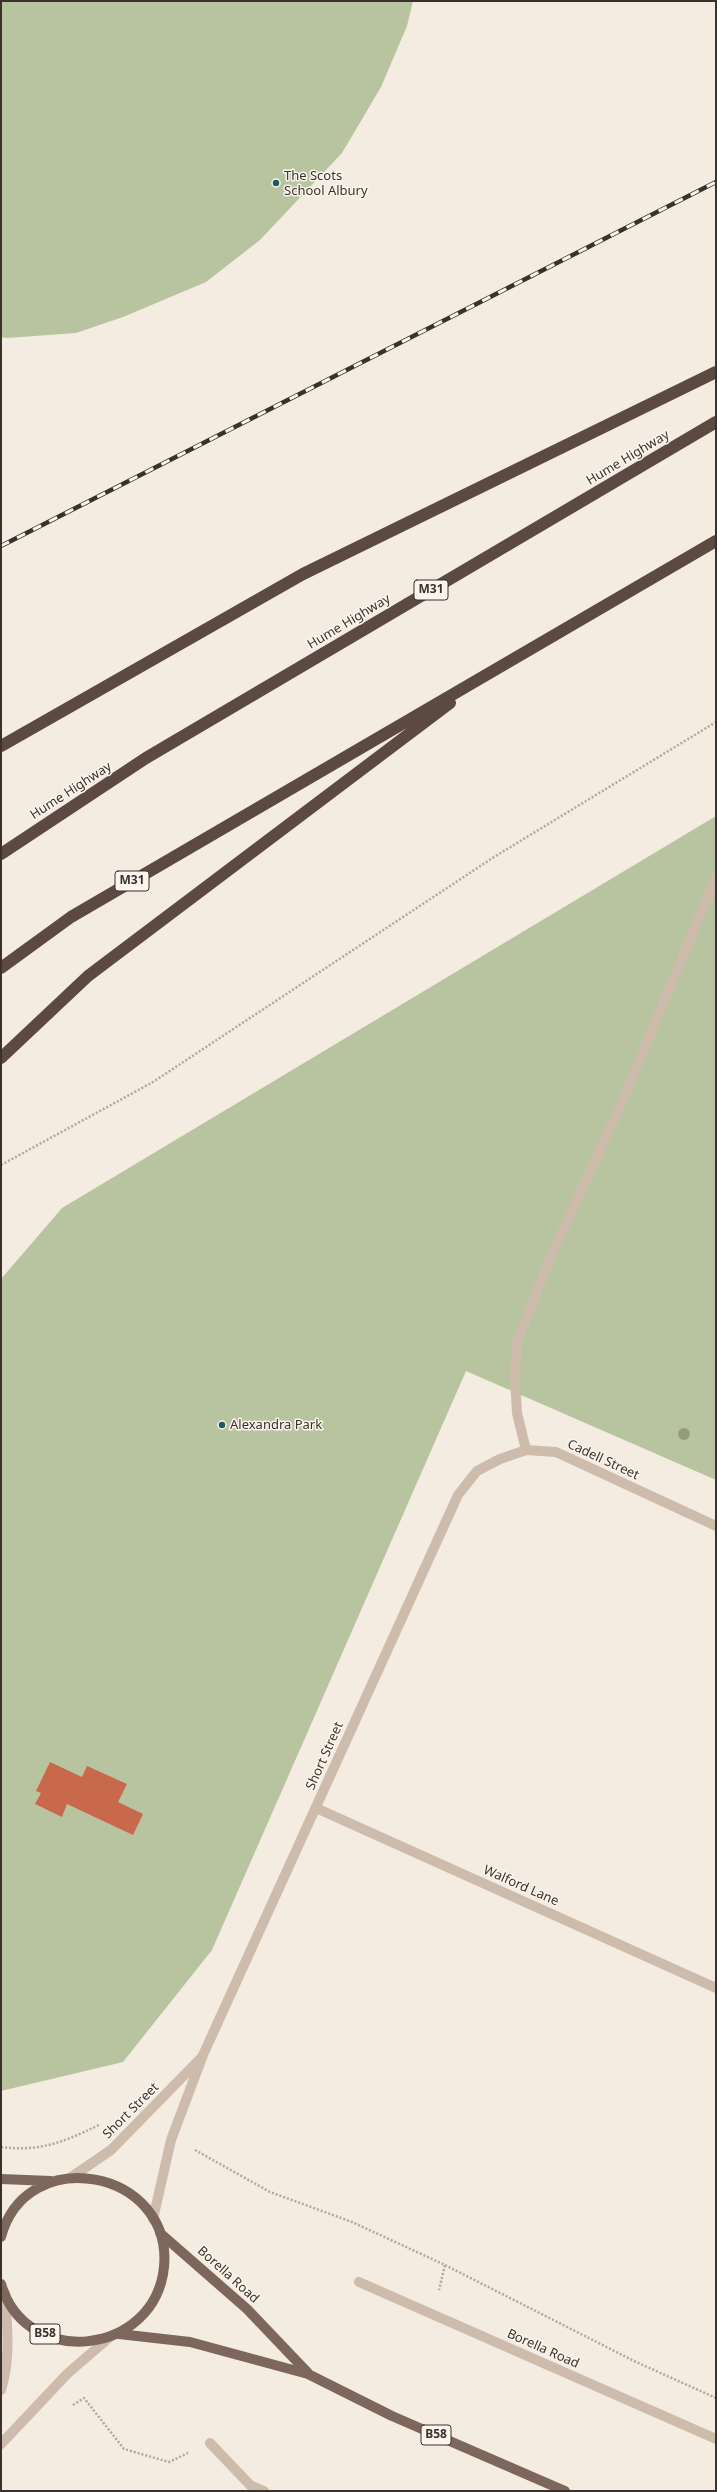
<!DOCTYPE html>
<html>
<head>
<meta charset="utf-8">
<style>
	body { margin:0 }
	#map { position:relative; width:717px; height:2492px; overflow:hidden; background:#f4ebe1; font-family:"Noto Sans",sans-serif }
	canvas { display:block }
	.frame { position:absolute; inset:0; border:2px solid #3b302b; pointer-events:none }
</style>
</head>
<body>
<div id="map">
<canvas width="717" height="2492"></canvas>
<div class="frame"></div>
</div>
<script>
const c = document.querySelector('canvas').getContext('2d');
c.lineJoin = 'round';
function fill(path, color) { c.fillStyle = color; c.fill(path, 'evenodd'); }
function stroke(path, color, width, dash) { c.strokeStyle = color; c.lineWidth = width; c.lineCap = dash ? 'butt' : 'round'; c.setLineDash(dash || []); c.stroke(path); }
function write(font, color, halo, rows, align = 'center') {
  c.font = font + ' "Noto Sans",sans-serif'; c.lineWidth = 3; c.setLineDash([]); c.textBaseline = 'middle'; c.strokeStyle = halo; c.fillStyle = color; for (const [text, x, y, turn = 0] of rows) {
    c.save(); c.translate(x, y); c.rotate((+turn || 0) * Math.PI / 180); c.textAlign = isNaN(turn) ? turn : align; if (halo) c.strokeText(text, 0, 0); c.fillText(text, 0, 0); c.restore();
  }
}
fill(new Path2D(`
	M1,1h412l-6,25 -26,61 -39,66 -82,87 -54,42 -83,35 -47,16 -69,5 -6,-1z
	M716,816v664l-250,-109 -254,579 -89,112 -122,29v-812l61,-71z`), '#b8c4a0');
fill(new Path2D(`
	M50,1762l32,15 5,-11 40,18 -9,18 25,12 -10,21 -66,-31 -5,13 -27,-13 6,-11 -5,-2z`), '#c8694b');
stroke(new Path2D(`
	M1,1165l152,-83 341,-225 222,-135
	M1,2147c39,5 63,-5 98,-22
	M195,2150l75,42 82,30 93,43 -6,25
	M445,2265l189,96 82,37
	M73,2405l11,-7 40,51 45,13 19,-9`), '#b9a596', 2.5, [2, 2]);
stroke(new Path2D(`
	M526,1450l-9,-37 -2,-36 2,-34 32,-82 74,-161 93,-223
	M316,1808l400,180
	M70,2178l41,-28 90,-92
	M153,2219l18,-79 32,-85 255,-560 19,-24 23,-12 26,-9 30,2 160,74
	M359,2282l357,157
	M1,2390c10,-32 6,-64 4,-97
	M210,2443l40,42 14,6
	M1,2444l67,-71 42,-36`), '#cdbbac', 10);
stroke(new Path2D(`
	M1,2179l50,2
	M160,2233l87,76 61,64
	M1,2237c25,-95 172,-68 163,30 -9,89 -138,103 -163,17
	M119,2334l71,8 118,32 84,42 173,75`), '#7d675c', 10);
stroke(new Path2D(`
	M1,746l302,-172 413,-202
	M1,854l145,-96 570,-336
	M1,968l70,-51 645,-376
	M1,1058l87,-82 362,-273`), '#5c4a42', 12);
const rail = new Path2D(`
	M1,546l715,-364`);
stroke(rail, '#3b302b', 4.5);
stroke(rail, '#fbf5ee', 3, [9]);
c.fillStyle = '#969b7f';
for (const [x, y] of [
	[684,1434]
]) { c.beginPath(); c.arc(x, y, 6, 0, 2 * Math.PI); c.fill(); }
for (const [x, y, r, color] of [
	[276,183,4,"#1f5a5e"],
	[222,1425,4,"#1f5a5e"]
]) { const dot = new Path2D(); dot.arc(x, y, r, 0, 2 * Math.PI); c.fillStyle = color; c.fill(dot); stroke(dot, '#fbf5ee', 1.5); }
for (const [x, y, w] of [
	[431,590,34],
	[132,881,34],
	[45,2334,30],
	[436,2435,30]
]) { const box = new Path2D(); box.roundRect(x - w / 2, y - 10, w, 20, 3); c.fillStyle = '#fbf5ee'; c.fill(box); stroke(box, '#3b302b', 1); }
write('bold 12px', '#3b302b', null, [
	["M31",431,590],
	["M31",132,881],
	["B58",45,2334],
	["B58",436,2435]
]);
write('13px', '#3b302b', '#fbf5ee', [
	["The Scots",284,176],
	["School Albury",284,191],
	["Alexandra Park",230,1425]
], 'left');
write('13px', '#3b302b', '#fbf5ee', [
	["Hume Highway",628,458,-31],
	["Hume Highway",349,622,-31],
	["Hume Highway",71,791,-33],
	["Cadell Street",603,1460,25],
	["Short Street",325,1756,-66],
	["Walford Lane",521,1886,24],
	["Short Street",131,2111,-45],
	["Borella Road",228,2275,42],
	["Borella Road",543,2349,24]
]);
</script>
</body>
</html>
